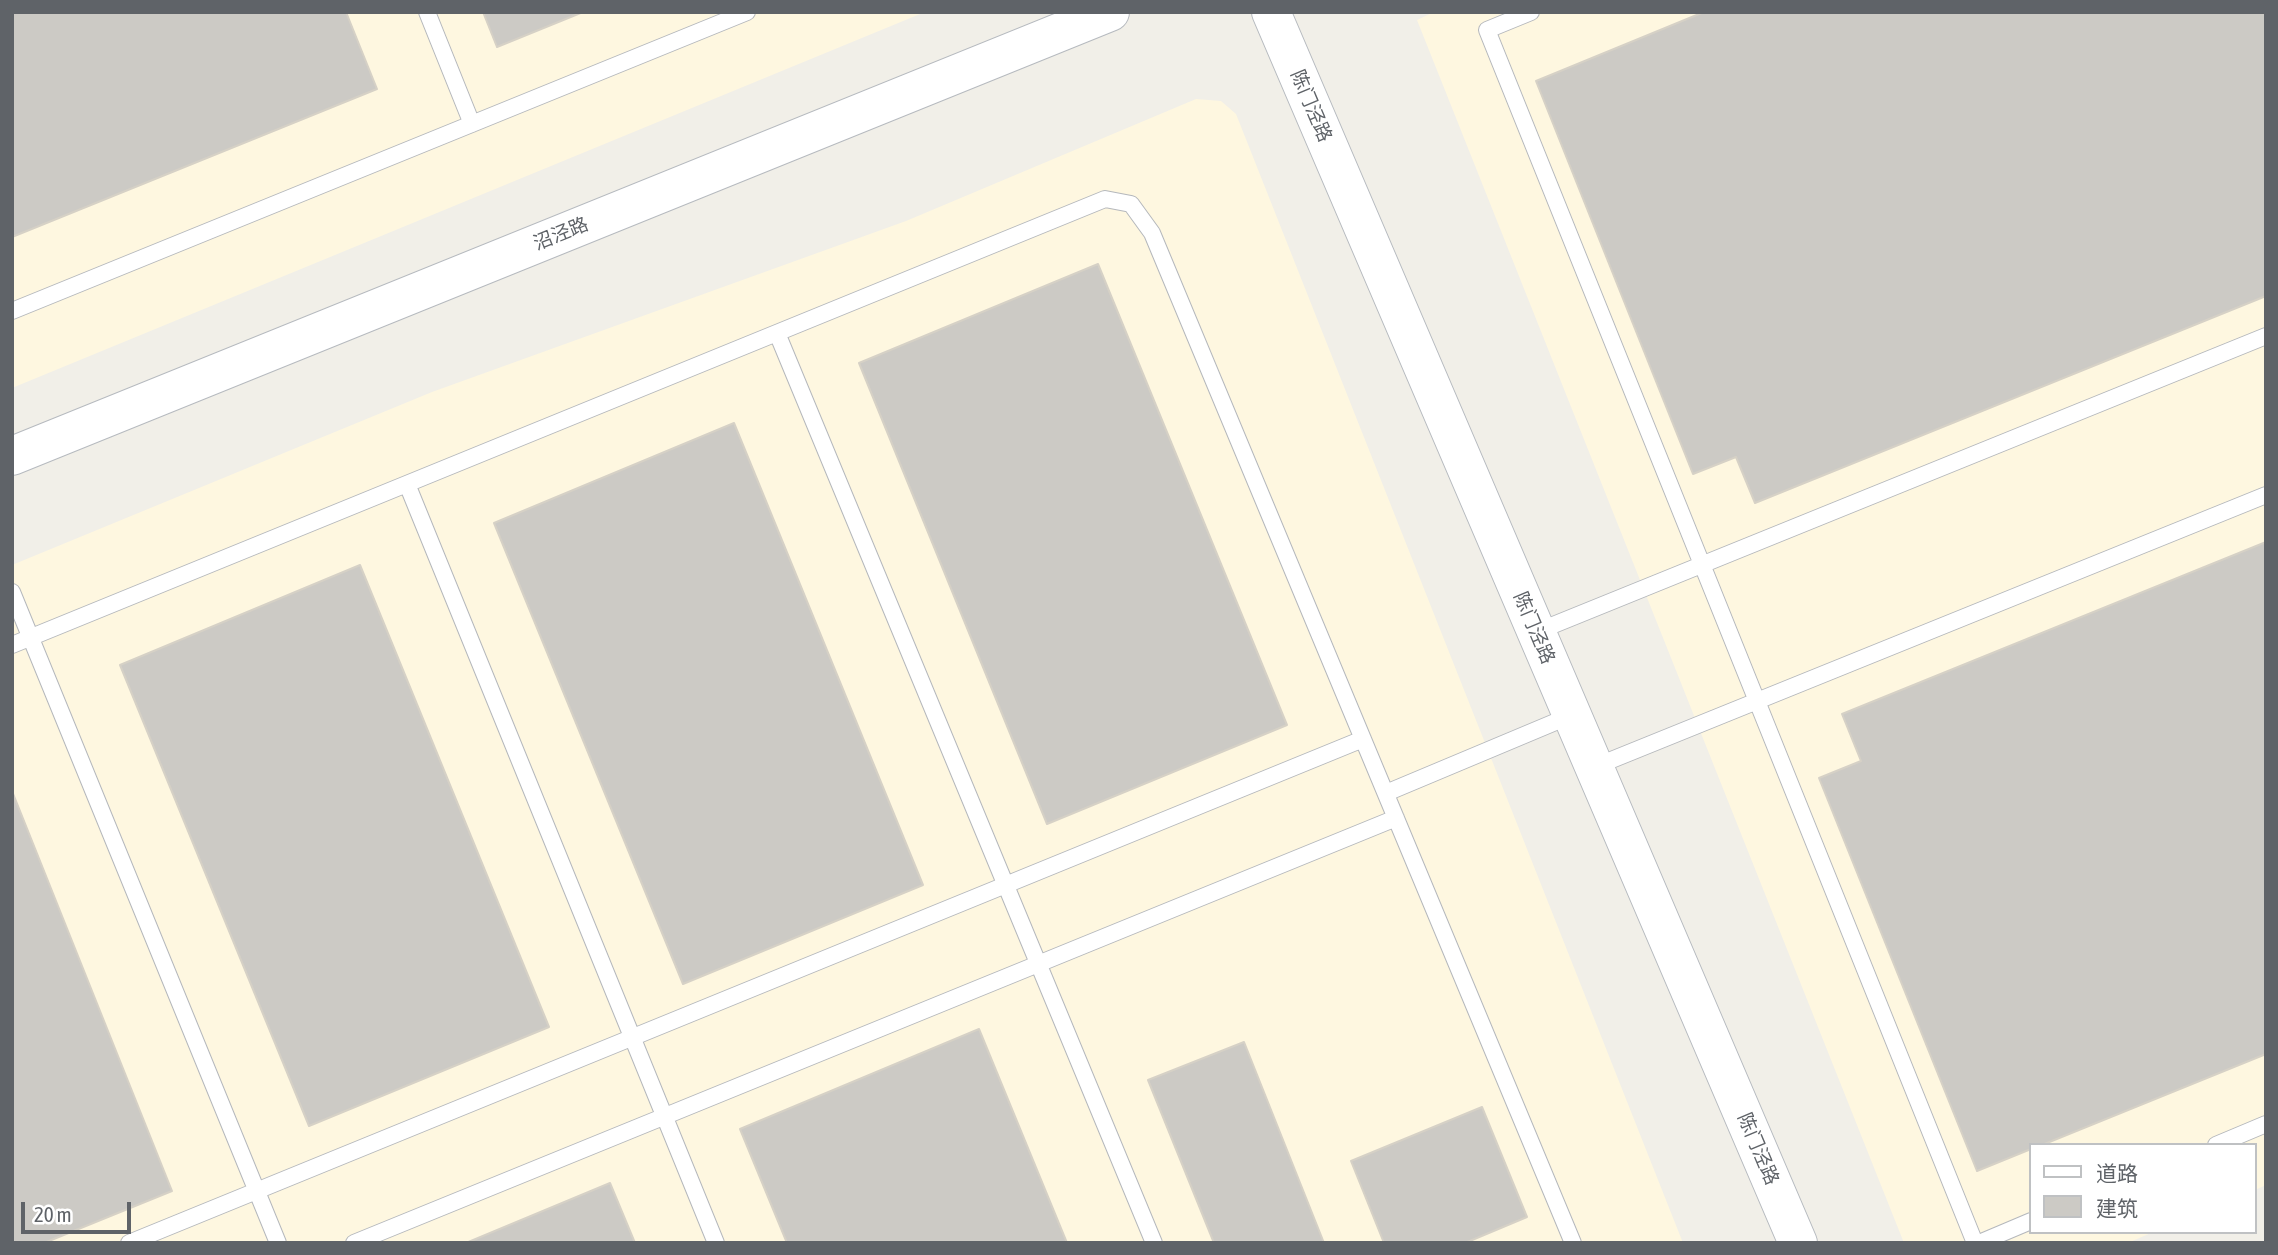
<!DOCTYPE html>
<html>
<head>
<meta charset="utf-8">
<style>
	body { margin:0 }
	#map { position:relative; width:2278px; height:1255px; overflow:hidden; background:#f1efe8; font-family:"Asap Condensed","Noto Sans SC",sans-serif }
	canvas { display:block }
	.frame { position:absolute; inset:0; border:14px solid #5f6368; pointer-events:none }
	.legend { position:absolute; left:2029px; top:1143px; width:228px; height:91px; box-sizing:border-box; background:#fff; border:2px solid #bfc1c3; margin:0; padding:9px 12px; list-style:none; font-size:21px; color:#5f6368 }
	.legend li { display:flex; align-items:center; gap:14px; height:35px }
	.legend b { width:35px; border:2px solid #bfc1c3 }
	.scale { position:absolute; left:21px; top:1202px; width:110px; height:32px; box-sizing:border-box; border:4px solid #5f6368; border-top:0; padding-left:9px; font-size:21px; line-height:24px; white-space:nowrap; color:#5f6368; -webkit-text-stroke:5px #fff; paint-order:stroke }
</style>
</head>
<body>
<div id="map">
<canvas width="2278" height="1255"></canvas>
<div class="frame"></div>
<ul class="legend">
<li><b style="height:9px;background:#fff"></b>道路</li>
<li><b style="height:19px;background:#cccac5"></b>建筑</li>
</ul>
<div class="scale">20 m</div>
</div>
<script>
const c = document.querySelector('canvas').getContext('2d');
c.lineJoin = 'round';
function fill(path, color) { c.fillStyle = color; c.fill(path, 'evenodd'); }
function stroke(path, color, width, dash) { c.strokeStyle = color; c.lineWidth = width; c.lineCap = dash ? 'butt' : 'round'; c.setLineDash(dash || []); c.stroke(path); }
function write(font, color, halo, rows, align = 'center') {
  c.font = font + ' "Asap Condensed","Noto Sans SC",sans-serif'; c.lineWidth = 5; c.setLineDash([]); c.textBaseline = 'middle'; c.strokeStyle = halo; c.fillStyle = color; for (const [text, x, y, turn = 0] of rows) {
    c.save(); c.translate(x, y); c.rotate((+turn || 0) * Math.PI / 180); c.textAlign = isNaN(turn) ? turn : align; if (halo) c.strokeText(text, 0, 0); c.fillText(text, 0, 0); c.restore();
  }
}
fill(new Path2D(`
	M12,12h913l-913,376z
	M1434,12h832v1173l-11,5v-45h-224v87h122l-25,11h-224l-487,-1223z
	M1196,99l25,2 15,13 447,1129h-1671v-678l420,-173 474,-171z`), '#fef7e0');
const building = new Path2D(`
	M12,12h334l31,77 -365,148z
	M483,12h100l-86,35z
	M1704,12h562v284l-511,207 -19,-46 -43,17 -157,-393z
	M1098,264l189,461 -240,99 -188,-461z
	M734,423l189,462 -240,99 -189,-461z
	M2266,542v512l-224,91h-11v4l-54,22 -158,-393 42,-17 -19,-47z
	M360,565l189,462 -240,99 -189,-461z
	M12,791l160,400 -128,52h-32z
	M979,1029l88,214h-280l-47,-114z
	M1244,1042l80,201h-110l-66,-163z
	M1482,1107l45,110 -62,26h-81l-33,-82z
	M610,1183l25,60h-169z`);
fill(building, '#cccac5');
stroke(building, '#d6d1c6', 2);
const lane = new Path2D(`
	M427,12l45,112
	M1531,12l-44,18 488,1213
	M12,311l735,-299
	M777,333l377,910
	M407,484l309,759
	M12,592l266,651
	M1536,632l730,-296
	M12,645l1093,-446 26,5 21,29 421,1010
	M1594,767l672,-272
	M1386,793l186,-78
	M2216,1145l50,-21
	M129,1243l1234,-504
	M354,1243l1042,-425
	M1979,1243l52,-22`);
const secondary = new Path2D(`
	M1271,12l527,1231
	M12,456l1098,-444`);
stroke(lane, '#b5b8bc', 18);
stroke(secondary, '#b6babf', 40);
stroke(lane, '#fff', 16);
stroke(secondary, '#fff', 38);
write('19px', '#5f6368', '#fff', [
	["陈门泾路",1311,106,67],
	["沼泾路",561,234,-22],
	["陈门泾路",1534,628,67],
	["陈门泾路",1758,1149,67]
]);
</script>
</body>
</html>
